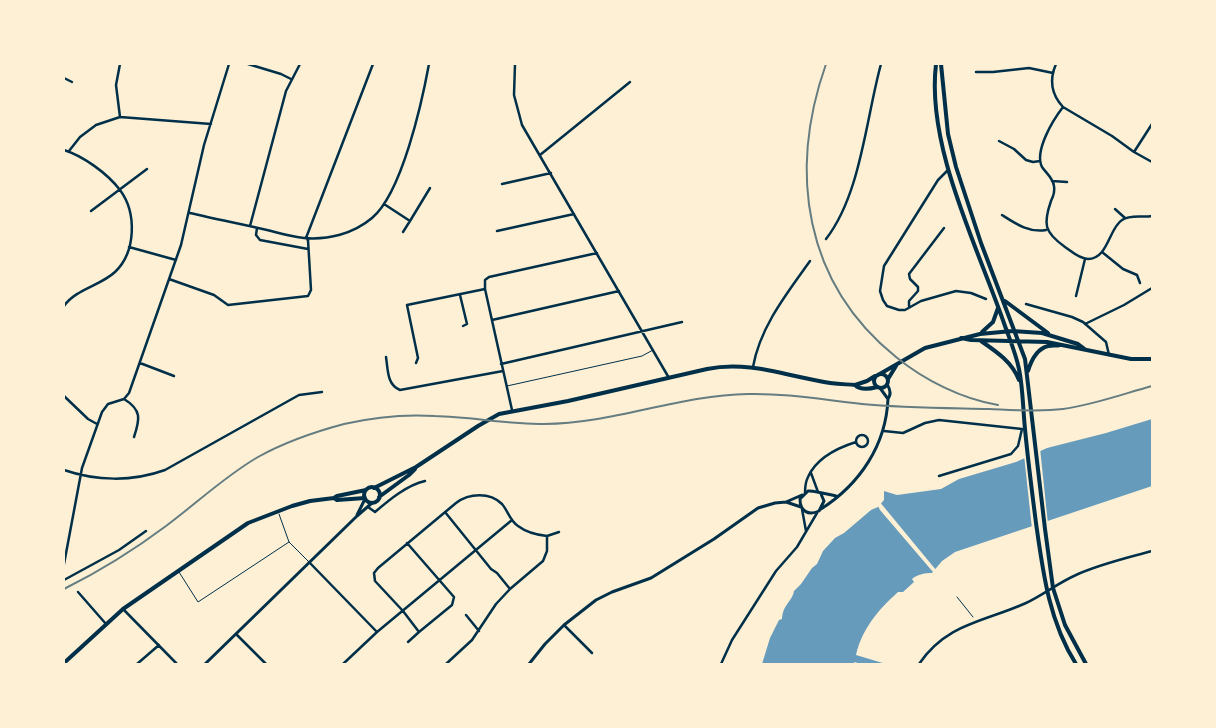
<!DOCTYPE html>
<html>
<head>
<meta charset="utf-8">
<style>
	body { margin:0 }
	#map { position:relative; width:1216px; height:728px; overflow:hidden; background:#fdf0d5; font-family:Signika,sans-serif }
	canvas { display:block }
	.frame { position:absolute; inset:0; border:65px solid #fdf0d5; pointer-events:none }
</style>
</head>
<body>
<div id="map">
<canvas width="1216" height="728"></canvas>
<div class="frame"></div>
</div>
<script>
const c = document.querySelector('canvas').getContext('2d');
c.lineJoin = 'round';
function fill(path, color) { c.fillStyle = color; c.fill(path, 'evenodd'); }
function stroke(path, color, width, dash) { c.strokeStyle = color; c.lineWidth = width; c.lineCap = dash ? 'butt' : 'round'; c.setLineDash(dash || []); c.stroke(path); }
fill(new Path2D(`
	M1152,419v67l-197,66 -13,9 -10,12c-7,0 -14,1 -20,6l2,3 -11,10h-5c-20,18 -36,37 -42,63l30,9h-26l-5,-2 -2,2h-91l8,-26 9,-18 3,-1c1,-15 10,-17 12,-28l7,-7 11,-16 5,-4 6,-13 12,-13 9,-5 27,-23 7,-3 6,-7v-9l13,4 44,-6 18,-10 57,-17 31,-14 59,-15z`), '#669bbc');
fill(new Path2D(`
	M1040,448l8,76 -16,5 -8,-74z
	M879,501l57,69 -3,2 -53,-62 -3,-6z`), '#fdf0d5');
stroke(new Path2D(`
	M507,386l135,-30 11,-6
	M279,514l10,28 20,20
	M179,572l19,30 91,-60
	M957,597l16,20`), '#003049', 1);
stroke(new Path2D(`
	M248,64l33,10 10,5
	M515,64l-1,31 8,30 147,253
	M1056,64c-7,16 -5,30 7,43l49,29 22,16 18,10
	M976,72h17l36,-4 24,5
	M64,78l8,4
	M1063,107c-10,13 -29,44 -21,60 4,6 11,11 12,19 1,5 -1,11 -3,15 -8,23 -7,31 14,46 6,4 14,12 23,12 20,0 21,-31 34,-39 9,-6 21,-2 30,-4
	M120,117l-4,-32 4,-21
	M999,141l15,8 12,11 7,2 7,-1
	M64,150c19,6 43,23 56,40 17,23 16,62 -5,82 -15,14 -39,17 -51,34
	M69,151l11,-14 16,-12 24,-8 91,7
	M1134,152l18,-28
	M540,155l90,-73
	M948,170l-10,10 -54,86 -4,25 3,9 4,6 12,4h6l16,-9 35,-10 15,2 15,6
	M1052,181l15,1
	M502,184l49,-11
	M384,204l26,17 -7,11
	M1115,209l10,9
	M91,211l56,-42
	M190,213c25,6 51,11 77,17 12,3 25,7 37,8 24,2 49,-4 68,-20 30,-25 50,-116 57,-154
	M1002,215c14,9 27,18 44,15
	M410,221l20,-33
	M250,226l36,-135 14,-27
	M257,228l-1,7 4,5 48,9
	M497,231l77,-17
	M306,238l67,-174
	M826,239c35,-45 40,-121 55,-175
	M129,247l47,13
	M1102,252l21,17 14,6 3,8
	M169,279l45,16 14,10 80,-9 3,-6 -3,-50 -2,-2
	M460,295l7,29 -4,2
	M1076,296l9,-37
	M1026,304l46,13 11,5 23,20 3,13
	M909,306v-5l9,-10v-4l-8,-8 -1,-5 35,-46
	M492,320l127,-29
	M1085,324l39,-19 28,-17
	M386,357c2,13 1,28 14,33l103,-19
	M140,363l34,13
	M416,363l2,-5 -11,-53 78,-16
	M501,364l181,-42
	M753,367c7,-40 34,-74 57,-106
	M64,396l24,23 9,5
	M124,399c18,11 16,20 10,38
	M512,410l-27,-121v-9l4,-3 108,-24
	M884,431l19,2 22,-10 14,-3 83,9 -4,17 -7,8 -72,22
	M856 441a6 6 0 1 1 12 0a6 6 0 1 1-12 0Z
	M64,470c32,11 68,12 101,0l134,-75 23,-3
	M811,473l7,19
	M805,493c0,-5 1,-12 3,-16 8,-18 29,-29 48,-35
	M368,507l7,5c14,-12 32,-27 50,-31
	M802,509l4,22
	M445,512l46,57 6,4 13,16
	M547,536l12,-4
	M407,543l47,54 -2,8 -33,27 -16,-21 -28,-30 -1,-8 4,-5 78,-65c13,-10 34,-11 46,1 6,7 8,17 16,22 8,6 19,9 29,10v15l-4,10 -33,28 -14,15 -24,36 -26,24
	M309,562l68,70
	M64,564l18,-96 20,-56 6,-8 16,-5 5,-6 52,-148 23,-100 25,-81
	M64,580l55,-30 27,-19
	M78,592l28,32
	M123,609l54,55
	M466,615l13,16
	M564,625l28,28
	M236,634l30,30
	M408,642l11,-10
	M137,664l22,-19
	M343,664l34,-32 135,-112
	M721,664l11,-24 44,-69 21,-24 20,-34
	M919,664c28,-41 65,-42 107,-61 17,-8 32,-20 50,-28 24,-11 51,-17 76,-24`), '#003049', 2.5);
stroke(new Path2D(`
	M880,388l8,11
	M821,494l3,7 -5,10c-11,5 -19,0 -19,-12l8,-8c5,-1 23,4 28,5
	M786,502l15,5
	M821,509c39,-25 65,-64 67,-110 4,-5 2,-10 -1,-15
	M357,515l8,-16
	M205,664l152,-148 15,-13
	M529,664l16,-20 19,-19 32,-25 16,-8 39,-14 63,-39 44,-31 17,-5 11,-1 16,-7`), '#003049', 3);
stroke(new Path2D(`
	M936,64c-10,83 42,183 69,262 5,14 11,28 14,43 4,19 4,41 6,60 3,32 7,63 11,94 7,50 13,98 40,141
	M941,64l7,70 8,33 25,76 44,116 20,170 8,59 12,37 21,39
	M1005,301l43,32
	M982,332l11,-10 5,-14
	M961,338l10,2 76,2 84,17h21
	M981,341c16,11 31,21 38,39
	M1028,371c3,-10 8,-22 20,-25 4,-1 8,0 12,-1
	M874 381a7 7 0 1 1 14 0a7 7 0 1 1-14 0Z
	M878,375l47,-27 55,-14 32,-3 30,2 36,11 8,6
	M888,379l8,-13
	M855,385l12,-4 8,-5
	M364 495a8 8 0 1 1 16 0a8 8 0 1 1-16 0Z
	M374,488l42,-21 62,-41 21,-12 69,-13 139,-32c39,-8 74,5 112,12 12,3 24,3 36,4 5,5 15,4 22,2
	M379,497l30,-22 6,-6
	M334,498l3,-2 29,-6
	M64,663l59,-54 125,-86 44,-17 18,-5 24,-3 3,2 28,-2`), '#003049', 4);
stroke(new Path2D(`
	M826,64c-38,108 -22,219 70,293 28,23 66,42 102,48
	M64,589c36,-18 70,-39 102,-63 31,-23 59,-50 92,-69 27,-15 56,-25 86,-33 30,-7 60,-10 91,-8 36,1 72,8 109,8 69,0 134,-29 204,-30 38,-1 76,6 114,10 42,4 85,4 127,5 24,1 50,3 74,0 30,-4 60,-15 89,-23`), '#657d81', 2);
</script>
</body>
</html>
